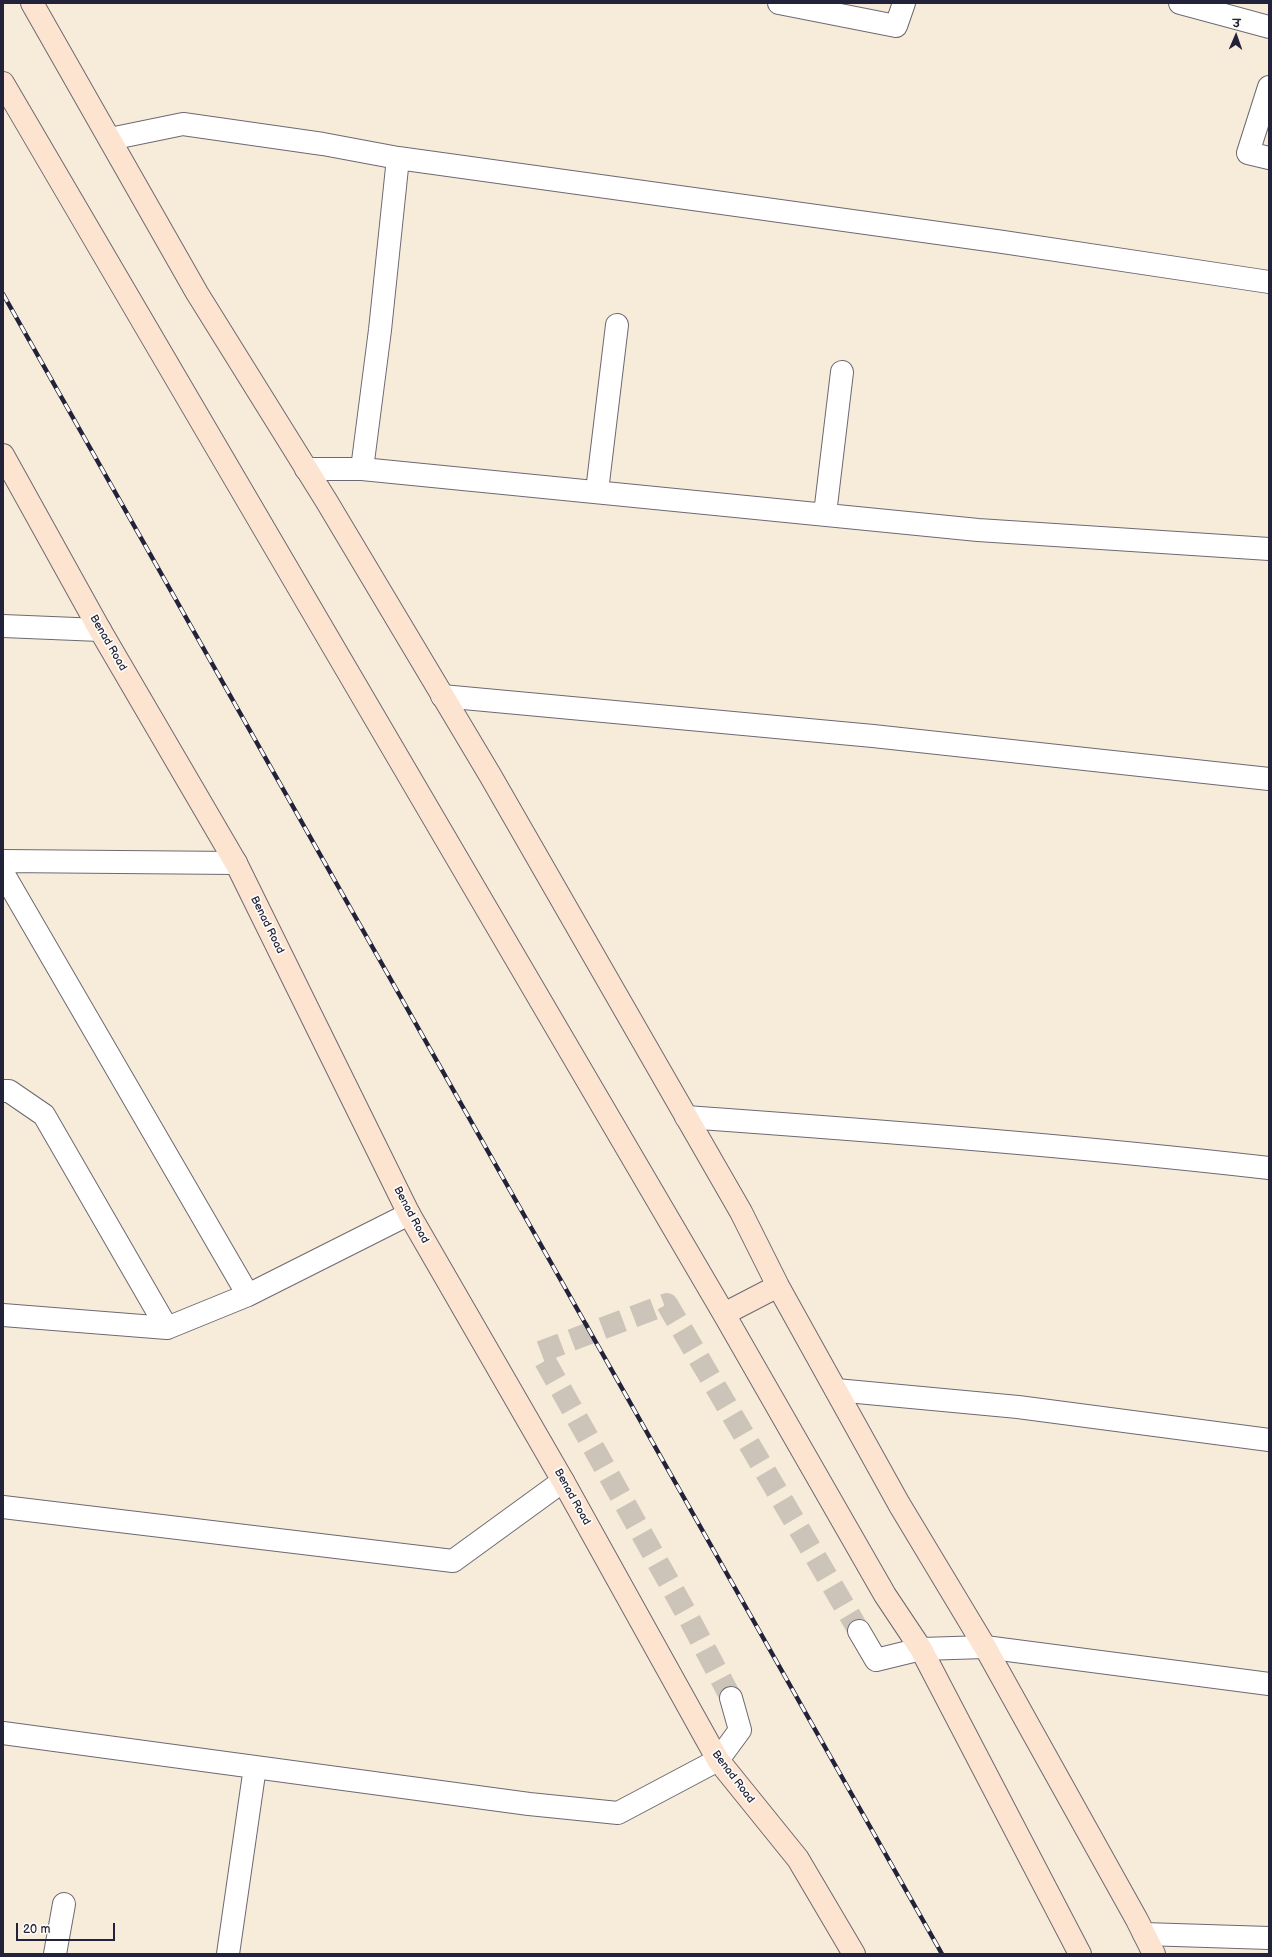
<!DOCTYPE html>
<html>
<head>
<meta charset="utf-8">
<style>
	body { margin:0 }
	#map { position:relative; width:1272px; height:1957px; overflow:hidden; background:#f7ecd9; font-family:"Balsamiq Sans","Playpen Sans Deva",sans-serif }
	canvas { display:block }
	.frame { position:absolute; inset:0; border:4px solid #22223b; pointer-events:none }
	.north { position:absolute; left:1216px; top:16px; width:40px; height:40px; -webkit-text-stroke:3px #fdfcf7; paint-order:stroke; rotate:2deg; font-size:11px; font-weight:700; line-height:16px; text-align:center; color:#22223b }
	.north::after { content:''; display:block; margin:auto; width:14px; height:18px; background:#22223b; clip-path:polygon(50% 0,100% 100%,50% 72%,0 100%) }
	.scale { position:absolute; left:16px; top:1923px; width:99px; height:18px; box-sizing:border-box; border:2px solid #22223b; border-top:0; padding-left:5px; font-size:12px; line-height:14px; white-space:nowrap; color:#22223b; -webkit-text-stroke:3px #fdfcf7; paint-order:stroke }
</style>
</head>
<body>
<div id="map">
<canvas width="1272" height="1957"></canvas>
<div class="frame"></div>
<div class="north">उ</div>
<div class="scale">20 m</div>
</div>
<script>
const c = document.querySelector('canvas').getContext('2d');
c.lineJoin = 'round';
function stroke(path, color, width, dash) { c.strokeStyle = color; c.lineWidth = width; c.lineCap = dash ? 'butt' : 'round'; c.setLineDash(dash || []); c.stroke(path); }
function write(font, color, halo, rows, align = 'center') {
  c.font = font + ' "Balsamiq Sans",sans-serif'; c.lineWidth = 3.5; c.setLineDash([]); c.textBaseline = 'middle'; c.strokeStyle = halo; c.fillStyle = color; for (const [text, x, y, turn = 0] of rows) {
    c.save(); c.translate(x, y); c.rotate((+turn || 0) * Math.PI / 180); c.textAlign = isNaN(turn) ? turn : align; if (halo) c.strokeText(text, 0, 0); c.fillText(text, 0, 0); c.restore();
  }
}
stroke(new Path2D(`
	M731,1698l-41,-78 -150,-268 127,-48 192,327`), '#ccc4b9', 22, [22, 11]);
const minor = new Path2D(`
	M779,3l117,23 8,-23
	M1180,3l89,24
	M1269,87l-21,66 21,5
	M110,139l73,-15 140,20 75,14 605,84 266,40
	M306,469h56l616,61 291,19
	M362,469l18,-139 18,-172
	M597,491l20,-166
	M825,514l17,-142
	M3,626l97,4
	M442,696l431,40 396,43
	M3,861l233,2
	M3,873l245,422
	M3,1091h6l35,24 123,213
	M686,1117c195,14 389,29 583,51
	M3,1315l164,13 81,-33 161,-81
	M836,1390l182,17 251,33
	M3,1507l450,54 110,-80
	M859,1631l17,29 45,-11
	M3,1733l526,71 89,9 100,-53 22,-30 -9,-32
	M1144,1934l125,4
	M55,1954l9,-50
	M228,1954l27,-187`);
const tertiary = new Path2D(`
	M921,1649l64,-2 284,37`);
const secondary = new Path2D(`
	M32,3l165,290 130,209 163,273 251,437 37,74 121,218 86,143 152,273 17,34
	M3,83l721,1231 161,281 36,54 159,305
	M3,455l97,175 136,233 173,351 154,267 155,279 80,99 56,95
	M724,1314l54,-28`);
stroke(minor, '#6d6972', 24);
stroke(tertiary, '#6d6972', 24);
stroke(secondary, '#6d6972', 24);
stroke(minor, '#fff', 22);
stroke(tertiary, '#fff', 22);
stroke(secondary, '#fde4d0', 22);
const rail = new Path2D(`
	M3,294l939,1660`);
stroke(rail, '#22223b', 4.5);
stroke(rail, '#fdfcf7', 3, [9]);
write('11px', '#22223b', '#fdfcf7', [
	["Benad Road",108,643,60],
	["Benad Road",267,925,64],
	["Benad Road",411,1215,62],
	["Benad Road",572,1497,61],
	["Benad Road",733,1777,53]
]);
</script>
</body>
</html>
